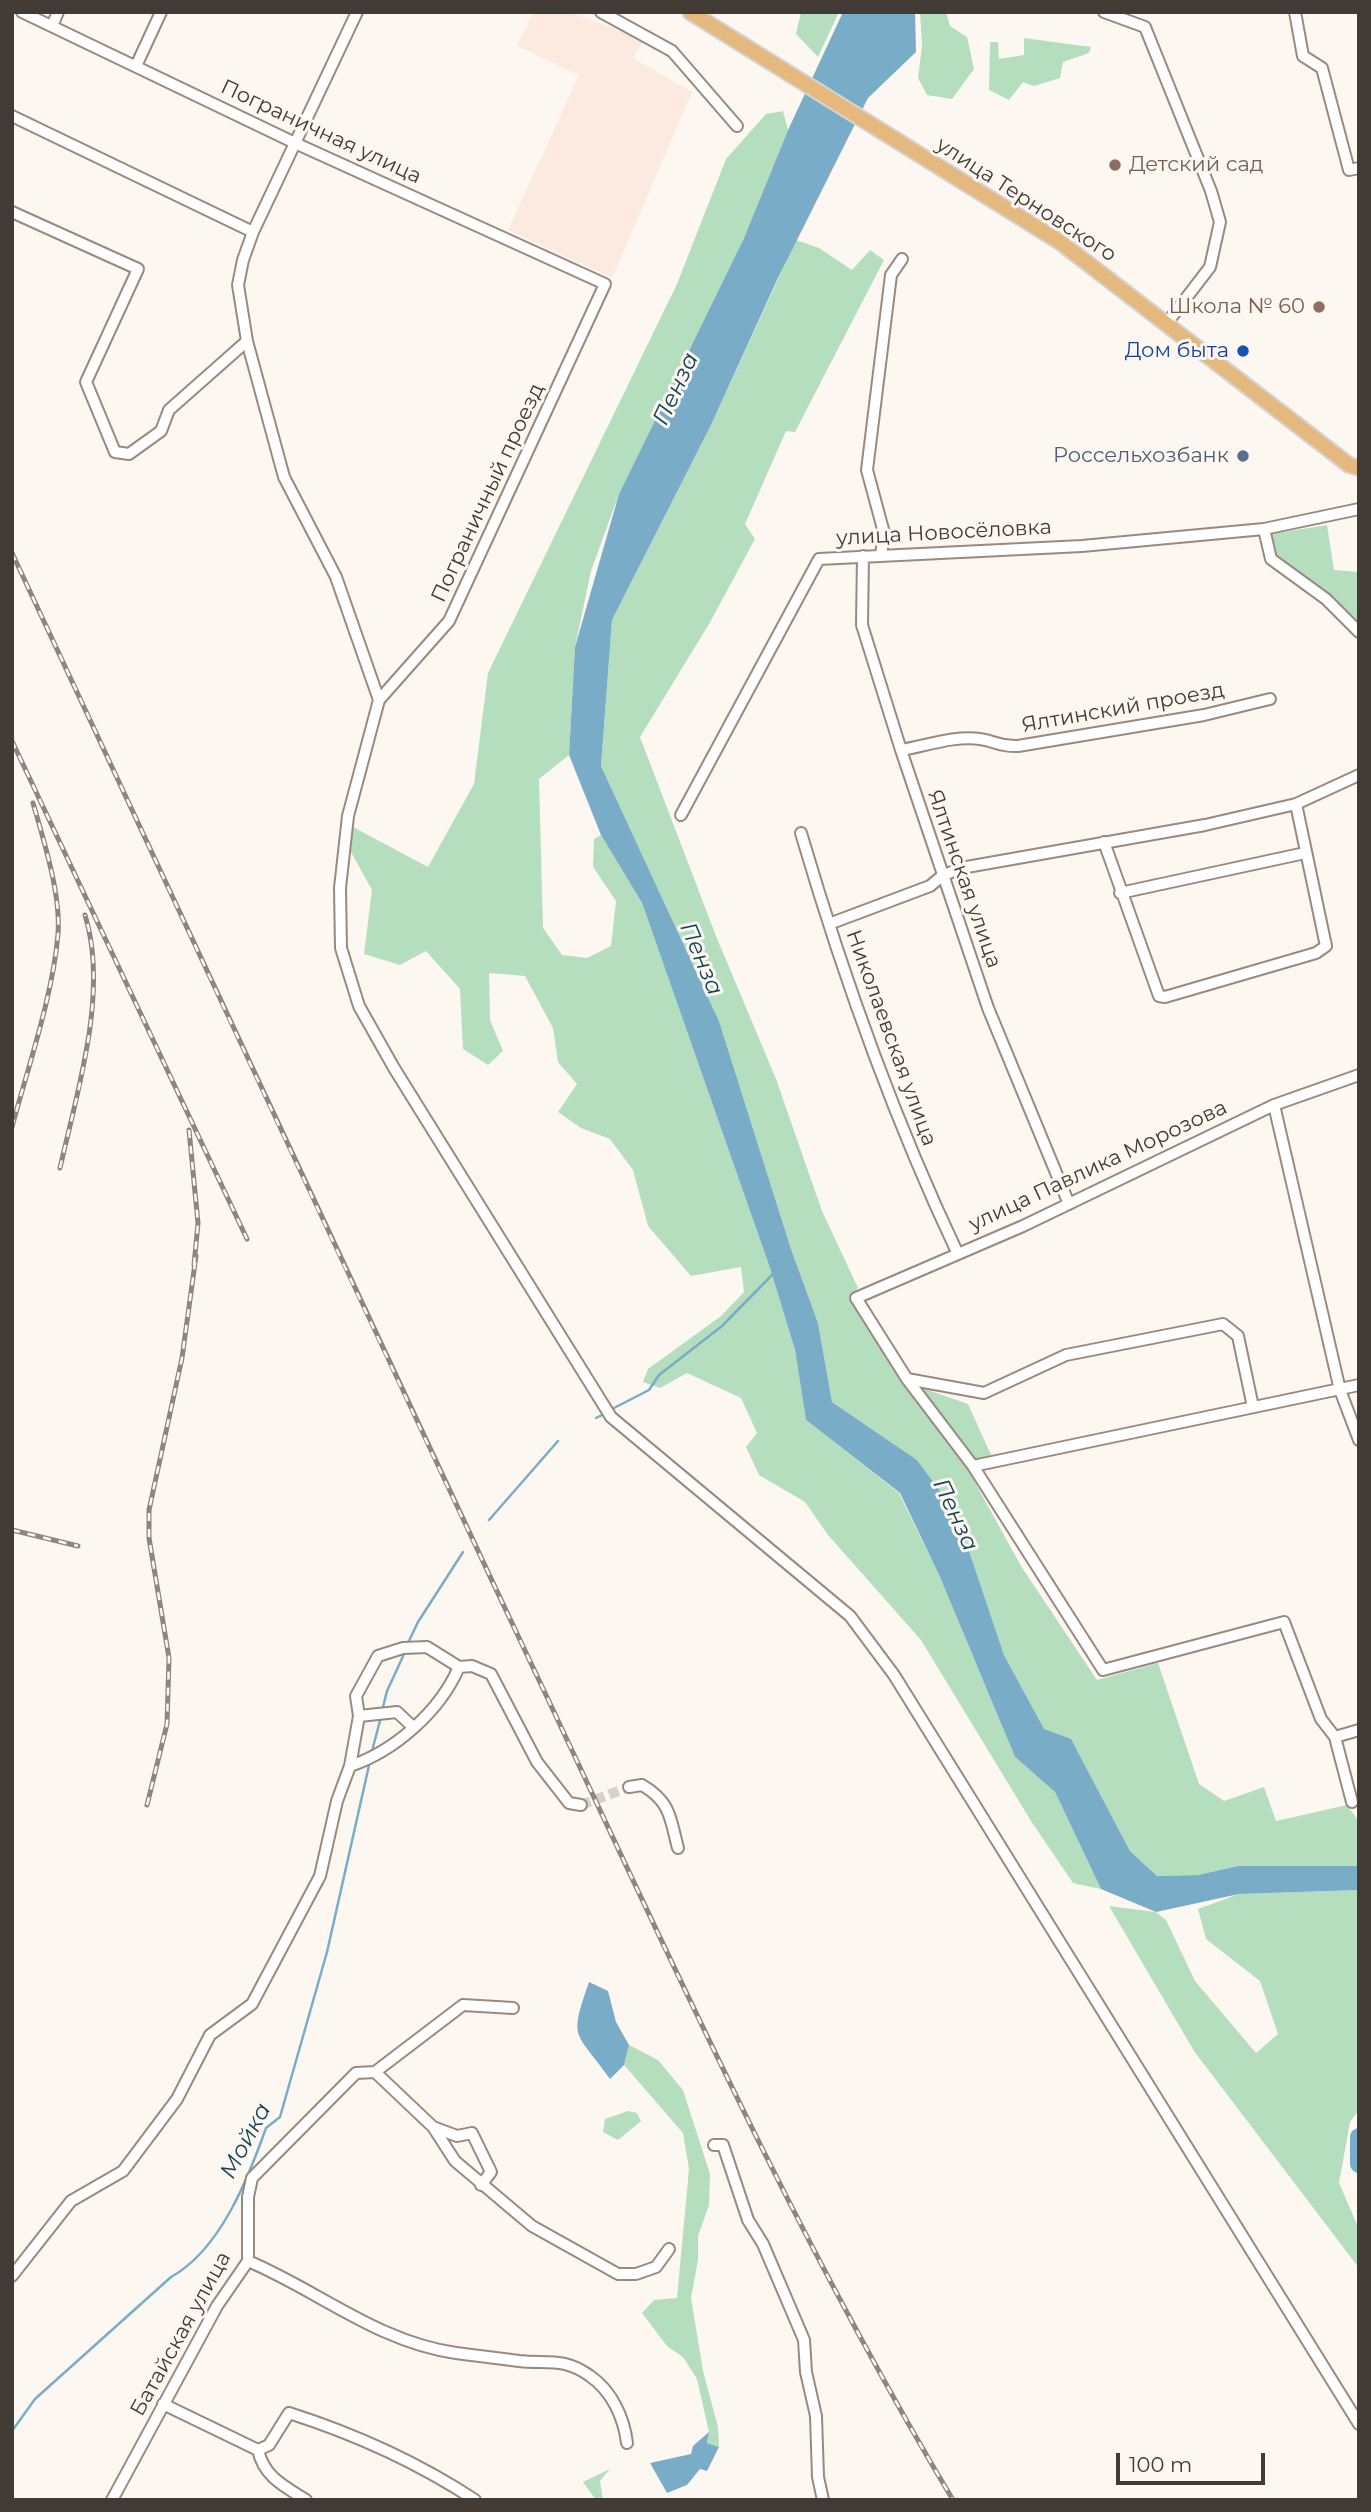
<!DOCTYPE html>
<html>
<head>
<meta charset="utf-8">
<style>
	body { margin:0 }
	#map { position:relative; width:1371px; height:2512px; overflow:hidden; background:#fdf7f1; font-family:Montserrat,sans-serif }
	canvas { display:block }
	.frame { position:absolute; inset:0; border:14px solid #413a35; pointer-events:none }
	.scale { position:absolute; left:1116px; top:2453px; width:149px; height:32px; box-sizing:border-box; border:4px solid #413a35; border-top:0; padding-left:9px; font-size:21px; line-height:24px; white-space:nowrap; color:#413a35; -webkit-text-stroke:5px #fdf7f1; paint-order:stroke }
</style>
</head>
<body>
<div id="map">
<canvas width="1371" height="2512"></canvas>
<div class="frame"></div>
<div class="scale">100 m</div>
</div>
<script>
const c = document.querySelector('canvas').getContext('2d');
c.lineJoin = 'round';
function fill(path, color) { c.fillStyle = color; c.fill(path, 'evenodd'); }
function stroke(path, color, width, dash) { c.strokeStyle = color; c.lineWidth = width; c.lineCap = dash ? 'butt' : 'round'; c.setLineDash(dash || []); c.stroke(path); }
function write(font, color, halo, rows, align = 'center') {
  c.font = font + ' Montserrat,sans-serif'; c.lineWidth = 6; c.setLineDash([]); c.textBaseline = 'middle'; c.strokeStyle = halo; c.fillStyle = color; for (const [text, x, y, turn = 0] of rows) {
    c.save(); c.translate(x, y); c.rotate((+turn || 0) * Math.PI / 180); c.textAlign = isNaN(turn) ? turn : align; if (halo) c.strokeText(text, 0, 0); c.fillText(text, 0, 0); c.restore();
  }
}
fill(new Path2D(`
	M533,12h37l74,28 -11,18 59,34 -80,186 -104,-48 71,-155 -62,-29z`), '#fceae0');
fill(new Path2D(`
	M801,12h38l-21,45 -22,-23z
	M920,12h26l4,14 17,11 7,32 -22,30 -25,-4 -9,-17 4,-32z
	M1024,38l67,9 -2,6 -26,9 -3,16 -26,8 -11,-4 -14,18 -20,-10 1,-48h8l1,17 25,-4z
	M783,111l5,19 -44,108 -125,256 -28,77 -16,76 -6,108 -30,24 4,149 19,27 25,3 24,-12 5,-45 -23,-34 1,-28 7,-4 41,68 128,365 25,82 11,70 93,73 41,84 75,180 40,35 46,97 -28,-6 -42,-62 -110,-181 -93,-105 -23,-33 -46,-27 -13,-28 11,-14 -16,-35 -54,-25 -27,15 -17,-6 5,-13 73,-53 23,-24 -3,-25 -50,9 -43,-50 -15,-56 -23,-31 -29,-11 -23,-16 19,-28 -19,-22 -5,-34 -28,-52 -36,-3 1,47 13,31 -15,14 -25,-16 -3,-60 -34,-38 -26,14 -36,-11 8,-64 -21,-38 2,-25 75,40 46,-83 14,-111 189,-389 49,-125 40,-45z
	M796,240l23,8 33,22 18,-20 14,10 -89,172 -9,-1 -41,93 10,15 -46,85 -69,113 76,199 60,143 46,132 36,77 -8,10 52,83 66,23 24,53 -25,11 54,98 76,114 61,-17 41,121 25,17 40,-14 12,34 71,-16 12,17v44h-121l-40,9 -41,1 -27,-25 -59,-111 -27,-10 -40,-75 -48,-143 -39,-52 -85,-58 -14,-79 -27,-74 -72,-228 -118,-255 11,-146 99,-195z
	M1327,525l7,45 25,2v53l-29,-29 -54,-40 -4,-22z
	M1359,1890v220l-9,12 -11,61 20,46v39l-165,-217 -85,-145 47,6 10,8 29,61 61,72 22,-19 -18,-53 -54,-42 -8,-30 41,-15z
	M629,2045l29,15 25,30 27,84 -1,31 -11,31v24l-7,38 12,73 15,56 1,20 -12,-4 2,-11 -12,-53 -14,-22 -16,-11 -25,-33 12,-13 23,-2 12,-129 -6,-36 -59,-68z
	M628,2111l9,2 4,8 -23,19 -15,-8 2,-13z
	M610,2469l-10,12 3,19h-7l-13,-18z`), '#b5debf');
fill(new Path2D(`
	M843,12h72l1,40 -48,46 -91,182 -66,145 -99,195 -11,146 118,255 72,228 27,74 14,79 85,58 39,52 48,143 40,74 27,10 59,112 27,25 41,-1 40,-9h121v24l-120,4 -83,18 -55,-23 -46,-97 -40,-35 -75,-180 -40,-84 -94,-73 -11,-70 -25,-82 -128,-365 -41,-68 -32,-80 6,-108 44,-153 125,-256 44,-108z
	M589,1982l19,9 8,31 13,23 -5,20 -14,14c-34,-49 -42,-37 -21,-97z
	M709,2432l-2,11 12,4 -12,24 -7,-2 -13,16 -20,8 -17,-30 41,-9 2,-8z`), '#79adc7');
stroke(new Path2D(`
	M612,1409l37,-19 10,-15 63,-49 52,-53
	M596,1418l10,-5
	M489,1520l69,-79
	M407,1645l11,-23 45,-70
	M382,1711l5,-20 18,-39
	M372,1751l9,-34
	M12,2431l23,-32 136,-122c49,-27 77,-98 95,-149l14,-11 47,-165 43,-191`), '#79adc7', 2.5);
stroke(new Path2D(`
	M1359,2137v27`), '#79adc7', 18);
stroke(new Path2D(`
	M581,1805l48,-18`), '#d7d1cb', 10, [10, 5]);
const minor = new Path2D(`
	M22,12l273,131 310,141 -156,337 -70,79 -31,116 -8,72 1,60 18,58 35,62 217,349 239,199 44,59 465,749
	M357,12l-104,220 -10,28 -5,25 9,56 37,136 52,100 43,123
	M601,12l71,39 65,75
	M1104,12l41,15 66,164 9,31 -10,45 -43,56
	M1295,12l8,44 19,12 27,102 10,-2
	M52,26l6,-14
	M136,66l25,-54
	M12,116l241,116
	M12,212l126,57 -52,113 29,70 14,2 32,-23 8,-21 78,-69
	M1264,529l7,30 55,40 33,33
	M881,555l3,-22 -17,-63 24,-195 11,-16
	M863,556l-1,69 39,125 87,258 81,196
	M901,750c24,-4 55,-15 79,-11 16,2 19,8 38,7l186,-31 66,-16
	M681,815l138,-256 263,-13 182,-17 95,-20
	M801,833c42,143 92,284 156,419
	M1104,842l55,154 6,1 151,-44 10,-7 -30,-142
	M1120,893l185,-40
	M829,924l101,-38 12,-10 19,-8 244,-43 91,-21 63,-29
	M1359,1075l-85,30 -251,121 -167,72 51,81 66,87 130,204 181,-48 37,97 14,18 24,-7
	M1274,1105l66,285 19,50
	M907,1379l77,14 82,-38 157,-31 15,12 15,71
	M973,1466l386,-81
	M359,1716l38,-4 15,14
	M1335,1737l17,65
	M350,1766l9,-50 -3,-20 22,-40 25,-8 24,-1 32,20 13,-1 19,8 46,88 32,41 12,2
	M629,1787l13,-2c29,17 28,33 36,63
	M375,2072l58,55 22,34 77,65 86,48h18l20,-7 13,-18
	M375,2072l88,-67 50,3
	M433,2127l24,9 15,-3 19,39 -10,13
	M714,2145h9l25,75 15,24 41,96 2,32 10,44 2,61 5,23
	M248,2261c71,30 130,81 208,92 21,3 42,5 63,8 28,3 45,-4 71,15 22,15 34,42 37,67
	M12,2276l59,-75 52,-30 54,-72 33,-64 42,-31 68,-128 17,-75 13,-35c45,-15 90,-55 109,-99
	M163,2404l95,46c6,27 26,36 48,50
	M258,2450l11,-5 20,-32c66,21 128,49 186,87
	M112,2500l105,-194 31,-45v-64l4,-19 104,-105 19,-1`);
const major = new Path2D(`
	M690,12l370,230 289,223 10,3`);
stroke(minor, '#9a8a7d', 14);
stroke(major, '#d5d4d3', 18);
stroke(minor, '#fff', 10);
stroke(major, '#e5b87d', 14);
const rail = new Path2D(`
	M12,553c178,380 354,762 534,1142 128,272 252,546 407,805
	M12,741l235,498
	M12,1127c16,-60 41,-132 46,-193 3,-39 -14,-93 -25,-131
	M189,1130l9,93 -4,42
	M60,1168c17,-76 49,-176 25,-253
	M12,1530l66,16
	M147,1805l20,-81 2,-66 -20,-120v-28l33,-152 14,-102`);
stroke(rail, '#8c8580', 5);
stroke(rail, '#fdf7f1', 2.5, [8]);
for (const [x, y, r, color] of [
	[1115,165,7,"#8d6e63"],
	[1319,307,7,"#8d6e63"],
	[1243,351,7,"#1a4fb4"],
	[1243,456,7,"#5c6f8a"]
]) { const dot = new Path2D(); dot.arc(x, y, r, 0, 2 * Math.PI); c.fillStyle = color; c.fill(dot); stroke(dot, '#fdf7f1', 2.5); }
write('21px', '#413a35', '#fdf7f1', [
	["Пограничная улица",321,132,25],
	["улица Терновского",1026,200,33],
	["Пограничный проезд",488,493,-65],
	["улица Новосёловка",944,533,-3],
	["Ялтинский проезд",1123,708,-10],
	["Ялтинская улица",964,879,71],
	["Николаевская улица",891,1038,70],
	["улица Павлика Морозова",1098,1166,-25],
	["Батайская улица",181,2334,-61]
]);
write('21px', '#785e54', '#fdf7f1', [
	["Детский сад",1129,165],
	["Школа № 60",1305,307,"right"]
], 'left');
write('21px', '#164399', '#fdf7f1', [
	["Дом быта",1229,351]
], 'right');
write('21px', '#4e5e75', '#fdf7f1', [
	["Россельхозбанк",1229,456]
], 'right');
write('italic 23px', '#184357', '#fdf7f1', [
	["Пенза",676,389,-65],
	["Пенза",701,959,67],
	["Пенза",955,1515,65],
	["Мойка",246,2141,-62]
]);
</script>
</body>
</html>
